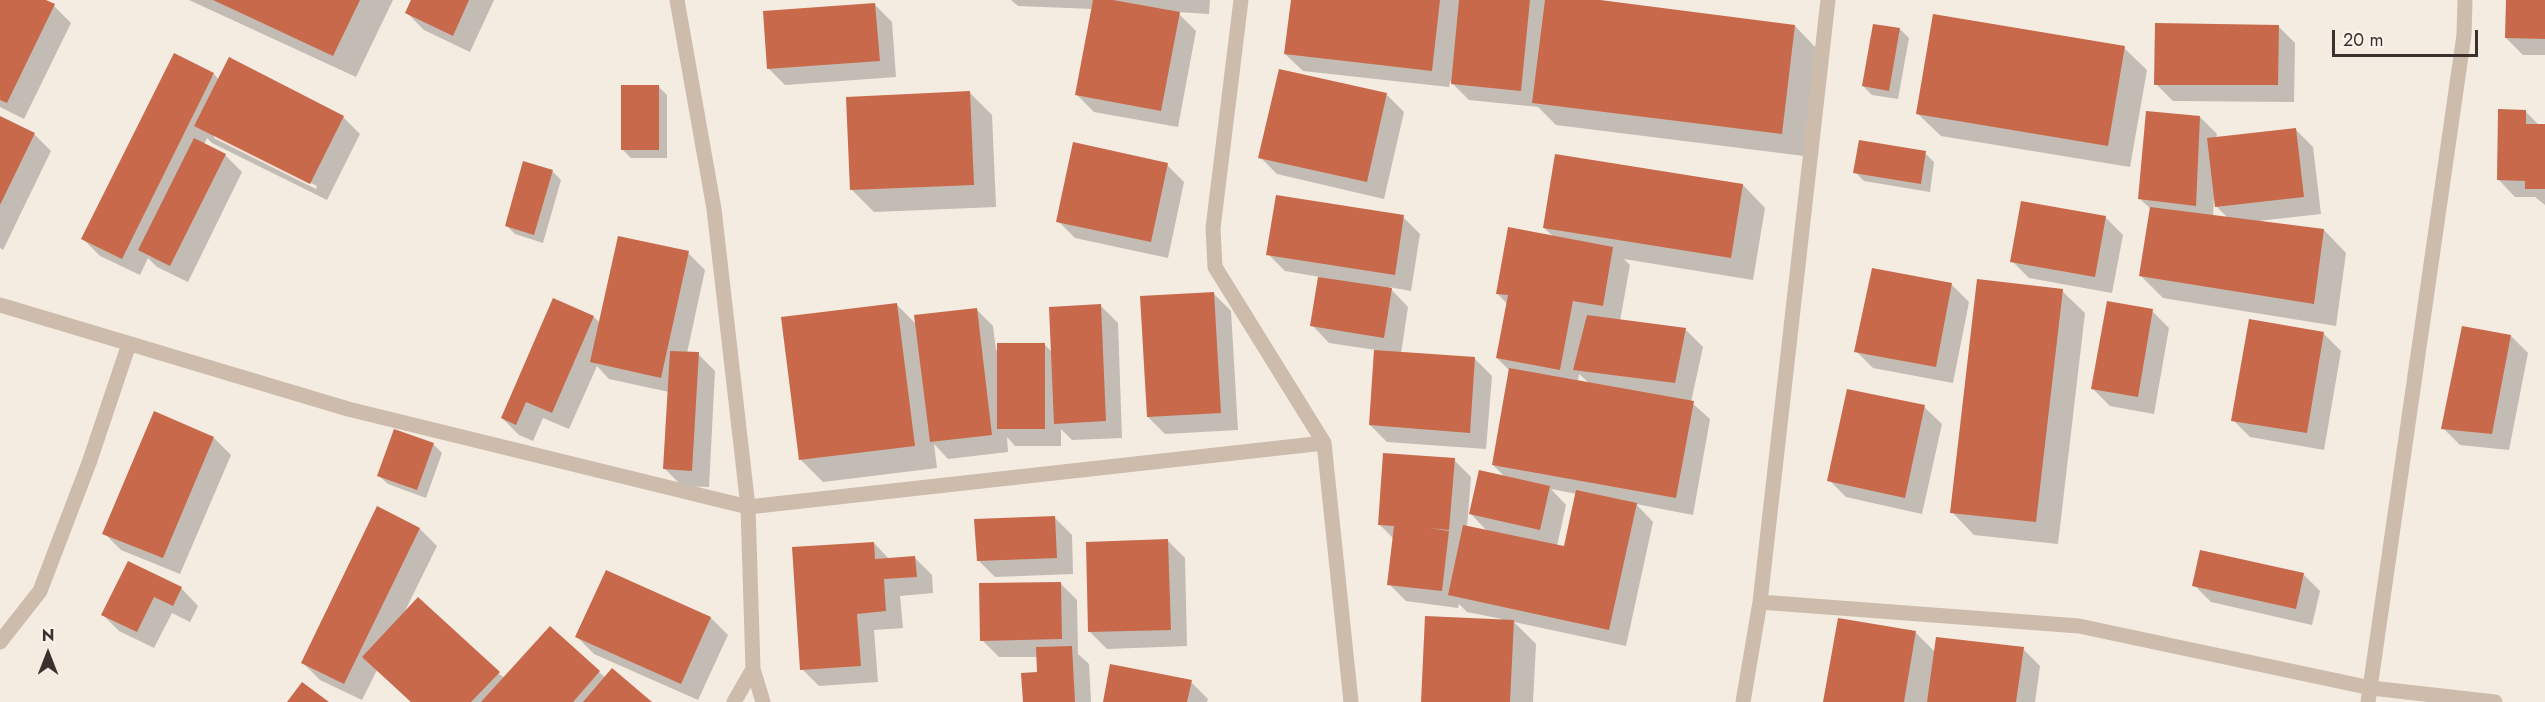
<!DOCTYPE html>
<html>
<head>
<meta charset="utf-8">
<style>
	body { margin:0 }
	#map { position:relative; width:2545px; height:702px; overflow:hidden; background:#f4ebe1; font-family:Jost,sans-serif }
	canvas { display:block }
	.north { position:absolute; left:18px; top:624px; width:60px; height:60px; -webkit-text-stroke:4px #fbf5ee; paint-order:stroke; rotate:0deg; font-size:16px; font-weight:700; line-height:24px; text-align:center; color:#3b302b }
	.north::after { content:''; display:block; margin:auto; width:21px; height:27px; background:#3b302b; clip-path:polygon(50% 0,100% 100%,50% 72%,0 100%) }
	.scale { position:absolute; left:2332px; top:30px; width:146px; height:27px; box-sizing:border-box; border:3px solid #3b302b; border-top:0; padding-left:8px; font-size:18px; line-height:21px; white-space:nowrap; color:#3b302b; -webkit-text-stroke:4px #fbf5ee; paint-order:stroke }
</style>
</head>
<body>
<div id="map">
<canvas width="2545" height="702"></canvas>
<div class="north">N</div>
<div class="scale">20 m</div>
</div>
<script>
const c = document.querySelector('canvas').getContext('2d');
c.lineJoin = 'round';
function fill(path, color) { c.fillStyle = color; c.fill(path, 'evenodd'); }
function stroke(path, color, width, dash) { c.strokeStyle = color; c.lineWidth = width; c.lineCap = dash ? 'butt' : 'round'; c.setLineDash(dash || []); c.stroke(path); }
fill(new Path2D(`
	M0,0h42l12,6 17,17 -47,96 -24,-12z
	M189,0h204l-37,77z
	M413,0h81l-24,52 -46,-22 -17,-17z
	M1011,0h199l-1,14 -32,-2 19,19 -18,96 -84,-15 -17,-17 16,-86 -75,-3z
	M1292,0h296l207,26 22,23 -13,107 -248,-31 -18,-18 -69,-7 -19,-19 -1,6 -146,-16 -18,-17z
	M2508,0h37v55h-22l-17,-17z
	M874,4l18,18 4,55 -111,8 -17,-17z
	M2278,26l17,17 -1,59 -121,-1 -17,-17z
	M1900,29l9,9 -11,61 -26,-4 -9,-9z
	M2124,48l23,22 -17,97 -189,-31 -23,-22z
	M230,59l113,58 17,17 -33,66 -115,-57 -5,-5 -3,7 21,10 17,17 -54,110 -31,-15 -9,-9 -8,17 -40,-19 -17,-17 131,-165 5,6zM214,135l103,51 -1,3 -102,-51z
	M658,86l9,9v63h-36l-9,-9z
	M970,93l22,22 4,92 -122,5 -22,-22z
	M1387,95l17,17 -20,87 -107,-25 -17,-17z
	M2526,112l13,13 6,1v79l-10,-8h-20l-17,-18z
	M2200,117l17,17 -1,4 80,-8 17,17 8,67 -63,7 66,9 22,23 -10,73 -173,-28 -22,-22 11,-66 -12,-11zM2214,196l3,11 12,12 -16,-2z
	M0,118l34,16 17,17 -48,99 -3,-2z
	M1925,153l9,9 -4,30 -66,-11 -9,-9z
	M1167,165l17,17 -16,76 -93,-20 -17,-17z
	M552,171l9,9 -18,63 -28,-9 -9,-9z
	M1743,185l22,23 -12,72 -129,-21 6,6 -10,56 66,9 17,17 -12,55 19,17 -17,96 -57,-11 17,18 -27,124 -112,-24 22,22 -3,58h-111l80,-83 -35,-7 -8,-8 -1,4 -52,-7 -17,-17 5,-45 -15,-15 75,-64 17,17 -4,50 21,5 -17,-18 35,-36 -13,-13 17,-94 -13,-13 10,-54 -10,-11 57,-56 -10,-9zM1579,374l10,9 -11,-2zM1551,489l26,5 -11,54 -9,-2 9,-41z
	M1403,217l17,17 -9,57 -22,-4 19,20 -7,46 74,6 17,17 -6,73 -99,-7 -17,-17 6,-75 -47,-7 -17,-18 8,-48 -35,-6 -17,-17z
	M2106,218l17,17 -11,58 -83,-15 -17,-17z
	M688,253l17,17 -18,83 11,1 17,17 -6,116 -27,-1 -17,-17 4,-77 -60,-13 -12,-13 -28,63 -26,-11 -10,23 -14,-6 -17,-17 92,-101 7,7z
	M1873,270l79,15 17,17 -16,81 -80,-15 -17,-17z
	M2062,291l23,22 -27,231 -84,-9 -22,-23z
	M1214,294l17,17 7,119 -73,4 -17,-17z
	M896,304l21,21 59,-16 17,17 3,24 48,-6 8,8 49,-46 17,17 4,115 -50,2 -11,-11v17h-46l-8,-9 1,15 -60,7 -14,-15 3,24 -114,14 -23,-23z
	M2152,311l17,17 -15,86 -44,-8 -17,-17z
	M2250,320l74,14 17,17 -17,99 -74,-13 -17,-17z
	M2511,336l17,17 -19,97 -49,-5 -17,-17z
	M1924,407l18,17 -20,90 -76,-17 -17,-17z
	M214,438l17,17 -51,119 -59,-24 -17,-17z
	M433,444l9,9 -16,45 -38,-14 -9,-8z
	M378,508l42,21 17,17 -33,67 101,65 94,-6 7,6 44,24h-239l-34,-32 -15,30 -42,-20 -17,-17z
	M1055,518l17,17 1,39 -78,3 -17,-17z
	M1168,541l17,17 2,88 -80,3 -17,-17z
	M874,543l16,17 25,-2 17,17 1,18 -33,3 3,32 -29,2 4,52 -59,4 -17,-17z
	M129,563l53,26 16,17 -8,16 -18,-9 -18,35 -35,-17 -17,-17z
	M606,572l105,46 17,17 -30,65 -104,-46 -17,-17z
	M2303,574l17,17 -8,34 -101,-23 -17,-17z
	M1060,583l17,17 1,54 11,10 2,38h-67l15,-28 -1,-17h-39l-17,-17z
	M1916,633l19,19 88,-3 17,17 -5,36h-211z
	M1191,682l17,17 -1,3h-103z`), '#0003');
fill(new Path2D(`
	M0,0h46l9,4 -48,99 -7,-3z
	M213,0h147l-27,56z
	M411,0h58l-16,36 -48,-23z
	M1093,0h20l67,12 -19,99 -86,-16z
	M1291,0h149l-8,71 -148,-17z
	M1459,0h71l-9,91 -70,-7z
	M1545,0h55l195,25 -13,109 -250,-31z
	M2506,0h39v39l-40,-1z
	M875,3l5,58 -113,8 -4,-58z
	M1933,14l192,32 -17,100 -192,-32z
	M2155,23l124,2 -1,60h-124z
	M1873,24l27,4 -11,63 -27,-5z
	M174,53l40,20 -92,186 -41,-20z
	M229,57l115,59 -34,68 -116,-58z
	M1279,69l108,24 -20,89 -109,-24z
	M621,85h38v65h-38z
	M970,91l4,94 -124,5 -4,-93z
	M2498,109l28,1v14h19v65h-20v-8l-28,-1z
	M2146,111l54,5 -4,90 -58,-7z
	M0,116l35,17 -35,72z
	M2296,128l8,69 -89,10 -8,-69z
	M194,138l32,16 -56,112 -32,-16z
	M1859,140l67,11 -5,33 -68,-11z
	M1073,142l95,21 -17,79 -95,-20z
	M1555,154l188,30 -12,74 -188,-30z
	M523,161l30,9 -19,65 -29,-9z
	M1276,195l128,20 -9,60 -129,-20z
	M2021,201l85,15 -11,61 -85,-15z
	M2150,207l174,22 -10,75 -175,-28z
	M1508,227l105,20 -10,59 -30,-5 -13,69 -64,-12 12,-63 -12,-1z
	M618,236l71,15 -28,127 -71,-16z
	M1872,268l80,15 -16,84 -82,-15z
	M1318,277l74,11 -8,50 -74,-12z
	M1977,279l86,10 -27,233 -86,-9z
	M1214,292l7,121 -74,4 -7,-121z
	M553,298l41,18 -42,97 -26,-11 -10,23 -15,-7z
	M2107,301l46,8 -15,88 -47,-8z
	M897,303l18,143 -116,14 -18,-143z
	M1101,304l5,117 -52,3 -5,-117z
	M977,308l15,127 -62,7 -16,-127z
	M1587,315l99,13 -11,55 -102,-13z
	M2249,319l75,13 -17,101 -76,-12z
	M2462,326l49,9 -19,99 -51,-5z
	M997,343h48v86h-48z
	M1374,350l101,7 -5,76 -101,-8z
	M670,351l29,1 -7,119 -29,-2z
	M1509,368l185,33 -18,97 -184,-33z
	M1847,389l78,16 -20,93 -78,-17z
	M154,411l60,26 -51,121 -61,-24z
	M394,429l40,14 -17,47 -40,-14z
	M1383,453l72,5 -6,72 -20,-2 20,3 -7,60 -55,-6 7,-59 -16,-1z
	M1479,470l71,16 -10,44 -71,-16z
	M1576,490l61,13 -28,127 -161,-35 15,-70 101,21z
	M377,506l43,22 -76,156 -43,-21z
	M1055,516l2,42 -80,3 -3,-42z
	M1168,539l3,91 -83,2 -2,-90z
	M874,542l1,17 40,-3 2,21 -33,2 2,32 -29,3 4,52 -61,4 -8,-123z
	M2200,550l104,23 -8,36 -104,-23z
	M128,561l54,26 -9,19 -19,-9 -17,35 -36,-17z
	M606,570l105,47 -30,67 -106,-47z
	M1061,582l1,57 -82,2 -1,-58z
	M418,597l82,75 -29,30h-60l-49,-45z
	M1425,616l89,4 -4,82h-89z
	M1838,618l78,13 -12,71h-81z
	M550,626l50,45 -27,31h-92z
	M1936,637l88,10 -8,55h-89z
	M1072,646l3,56h-52l-2,-29 16,-1 -1,-25z
	M1110,664l82,16 -5,22h-84z
	M612,668l40,34h-69z
	M302,682l27,20h-42z`), '#c8694b');
stroke(new Path2D(`
	M677,0l37,209 34,298 5,162 10,33
	M1241,0l-28,228 2,39 109,176 27,259
	M0,305l348,104 400,98 576,-64
	M1760,602l319,24 292,62 124,14
	M0,642l40,-51 49,-128 40,-119
	M734,702l19,-33
	M1743,702l17,-100 68,-602
	M2368,702l96,-667 1,-35`), '#cdbbac', 15);
</script>
</body>
</html>
